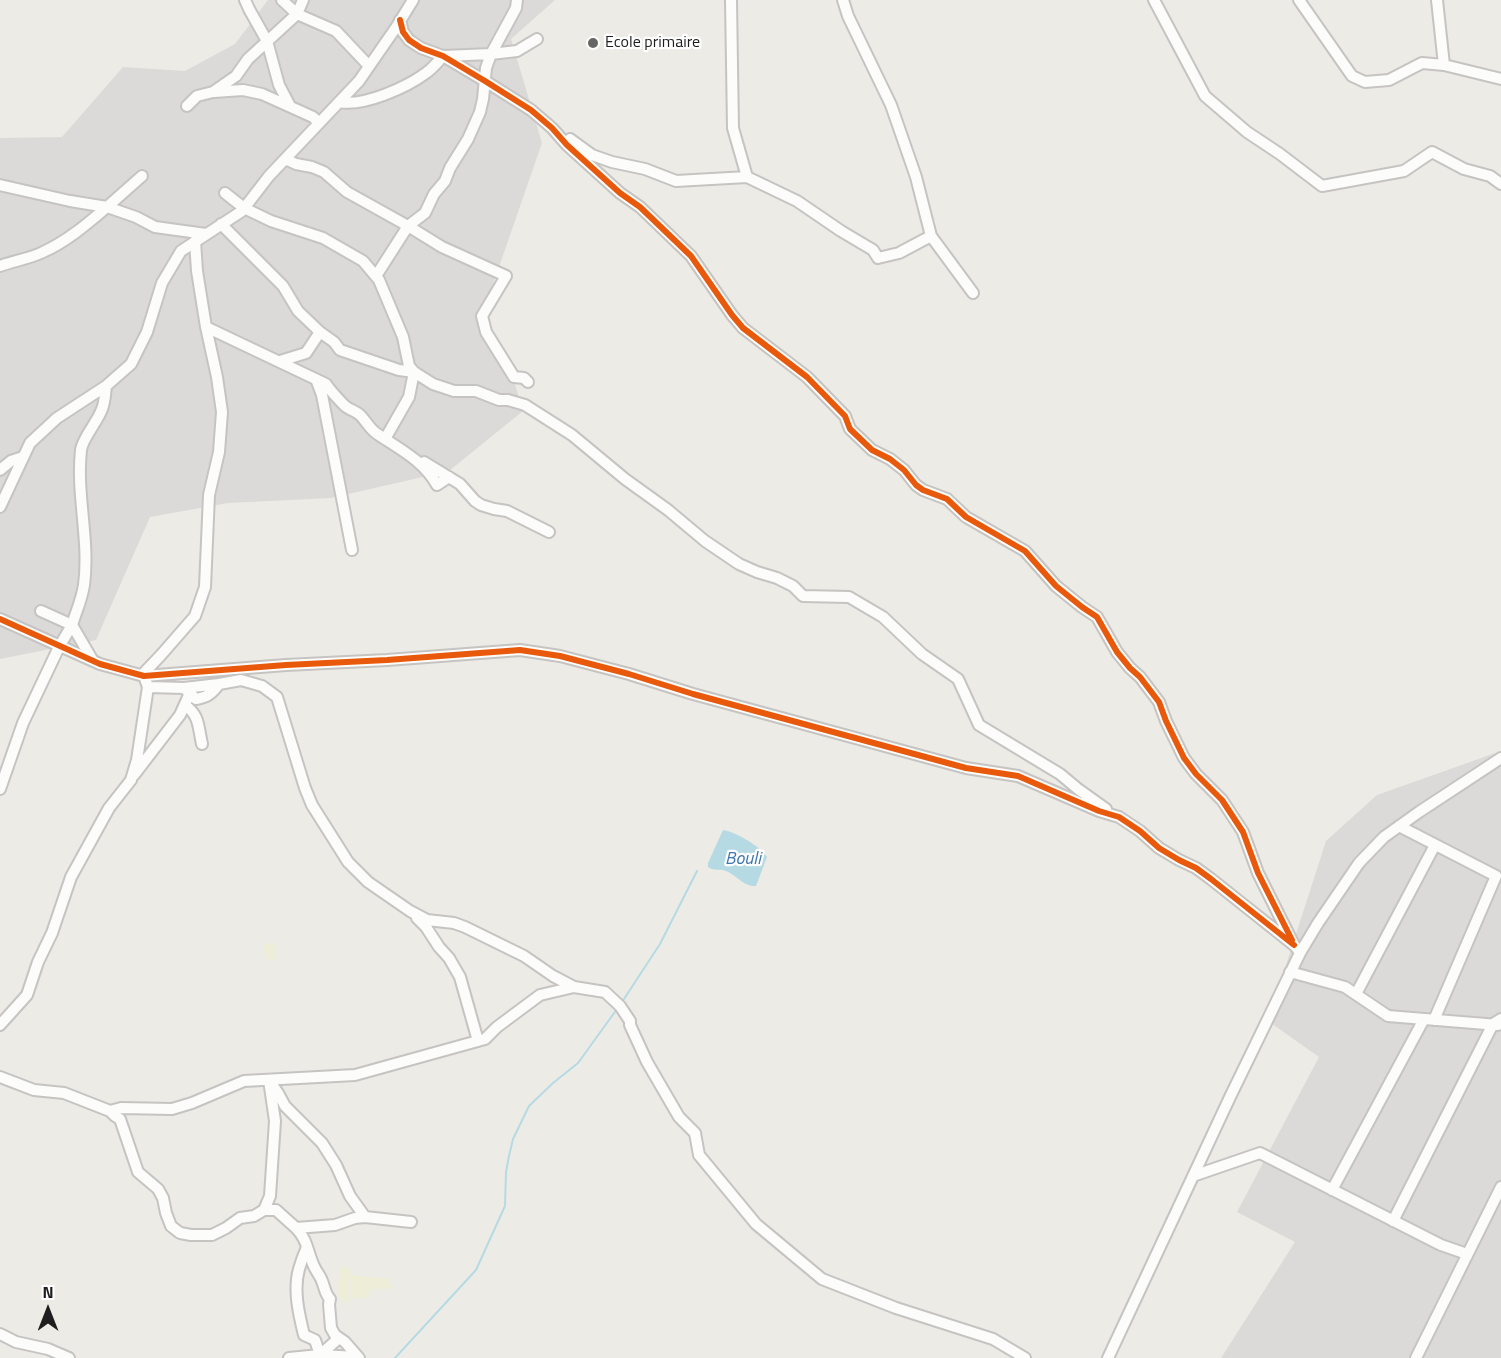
<!DOCTYPE html>
<html>
<head>
<meta charset="utf-8">
<style>
	body { margin:0 }
	#map { position:relative; width:1501px; height:1358px; overflow:hidden; background:#edebe6; font-family:"Titillium Web",sans-serif }
	canvas { display:block }
	.north { position:absolute; left:18px; top:1280px; width:60px; height:60px; -webkit-text-stroke:4px #fff; paint-order:stroke; rotate:0deg; font-size:16px; font-weight:700; line-height:24px; text-align:center; color:#1e1e1e }
	.north::after { content:''; display:block; margin:auto; width:21px; height:27px; background:#1e1e1e; clip-path:polygon(50% 0,100% 100%,50% 72%,0 100%) }
</style>
</head>
<body>
<div id="map">
<canvas width="1501" height="1358"></canvas>
<div class="north">N</div>
</div>
<script>
const c = document.querySelector('canvas').getContext('2d');
c.lineJoin = 'round';
function fill(path, color) { c.fillStyle = color; c.fill(path, 'evenodd'); }
function stroke(path, color, width, dash) { c.strokeStyle = color; c.lineWidth = width; c.lineCap = dash ? 'butt' : 'round'; c.setLineDash(dash || []); c.stroke(path); }
function write(font, color, halo, rows, align = 'center') {
  c.font = font + ' "Titillium Web",sans-serif'; c.lineWidth = 4.5; c.setLineDash([]); c.textBaseline = 'middle'; c.strokeStyle = halo; c.fillStyle = color; for (const [text, x, y, turn = 0] of rows) {
    c.save(); c.translate(x, y); c.rotate((+turn || 0) * Math.PI / 180); c.textAlign = isNaN(turn) ? turn : align; if (halo) c.strokeText(text, 0, 0); c.fillText(text, 0, 0); c.restore();
  }
}
fill(new Path2D(`
	M268,0h287l-44,39 31,104 -59,170 26,51 14,47 -74,60 -118,27 -103,5 -78,14 -54,123 -96,19v-521l62,-1 61,-70 62,4 50,-27z
	M1501,751v607h-280l74,-116 -58,-30 82,-155 -51,-36 58,-180 51,-46z`), '#dcdad8');
fill(new Path2D(`
	M269,943h7v16l-6,2 -4,-4 -3,-12z
	M340,1267h7l4,5 -3,33 -11,-9z
	M352,1275l37,4 5,9 -23,2 -2,8h-18z`), '#eeeed8');
fill(new Path2D(`
	M723,830c13,2 37,16 44,27l-11,29c-13,1 -21,-13 -33,-16 -6,-1 -9,1 -15,-3v-4z`), '#b6dae3');
stroke(new Path2D(`
	M622,1002l38,-58 37,-73
	M395,1358l81,-88 29,-64 1,-34 3,-16 4,-17 16,-33 24,-23 25,-20 39,-54`), '#b6dae3', 2);
const minor = new Path2D(`
	M245,0l4,9 18,32 12,44 11,21
	M282,0l15,14 39,17 33,35
	M731,0l2,128 14,49
	M843,0l5,16 43,89 25,72 15,59 42,57
	M1154,0l51,96 42,36 33,22 42,32 82,-15 28,-19 32,17 26,7 11,8
	M1299,0l53,76 13,6 24,-2 33,-17 22,2 57,14
	M1437,0l7,65
	M400,20l3,12 6,8 12,8 22,8 42,25 46,29 21,18 15,17 53,48 20,14 51,49 41,59 11,13 64,49 38,39 5,13 22,21 18,9 14,11 12,15 7,5 24,9 19,18 59,34 31,35 26,21 15,10 20,35 13,16 10,9 19,25 7,19 18,37 12,16 26,26 21,32 15,41 36,72 6,7
	M214,92l29,-2 19,4 51,23 6,6
	M339,102c25,5 68,-15 87,-29 7,-5 12,-11 17,-17l48,-2 26,-3 20,-12
	M187,106l10,-10 16,-4 23,-16 12,-17 49,-45 6,-14
	M570,139l22,16 20,7 33,7 31,12 71,-4 50,24 44,30 32,19 5,8 21,-5 32,-17
	M285,159l11,5 16,3 12,5 23,20 61,34 34,21 64,29 -24,40 4,16 28,45 10,1 4,4
	M142,176l-35,31 29,10 19,10 51,7
	M0,185l70,16 37,6
	M225,193l19,15 27,13 52,17 40,23 16,19 24,57 6,29 5,6 19,12 21,7h22l23,9h9l17,5 47,30 53,44 43,31 37,31 34,23 18,8 20,6 16,8 10,10 46,1 34,20 39,37 36,25 21,46 81,49 18,15 28,20
	M221,224l62,62 15,25 22,21 14,10 6,8 59,20 15,2 -5,25 -24,42
	M0,266c13,-5 28,-7 41,-13 25,-11 45,-28 66,-46
	M376,276l32,-50 17,-13 9,-19 11,-13 5,-13 18,-29 12,-27 3,-13 3,-31 5,-14 25,-46 1,-8
	M206,327l120,57c2,4 14,17 18,21 5,5 12,6 16,10 6,6 10,14 16,18 23,16 47,27 61,52l12,-8
	M280,361l26,-8 14,-21
	M316,379l6,16 30,155
	M424,462l36,22 15,17 6,4 13,4 13,2 42,21
	M0,470l11,-9 12,-4
	M0,507l30,-64 27,-25 49,-32 25,-22 16,-32 15,-49 19,-32 61,-40 27,-35 90,-95 38,-55 16,-26
	M41,611l31,14c4,-13 10,-26 12,-40 6,-45 -8,-90 -3,-135 1,-11 17,-29 21,-41 3,-7 3,-15 4,-23
	M0,619l100,45 44,12 142,-11 101,-5 133,-10 40,6 69,18 64,20 273,74 52,8 81,35 20,6 21,14 19,17 20,12 17,8 15,11 83,66
	M142,675l19,-20 34,-39 10,-29 4,-92 10,-43 3,-40 -5,-35 -11,-50 -9,-56 -2,-30
	M144,676l4,11 36,1 12,11c11,-2 16,-5 23,-15l22,-4 21,6 15,11 28,91 7,17 36,57 20,20 42,29 17,9 27,3 11,4 59,29 29,20 21,11 31,5 15,14 10,15v4l17,37 32,55 16,16 4,22 57,69 66,55 74,29 97,31 32,19
	M184,688l35,-4
	M185,705c15,11 13,22 17,39
	M134,775l46,-60 10,-22
	M0,789l23,-66 36,-76 13,-22 21,36
	M1399,826l97,50 -62,144
	M417,918l9,9 13,20 10,11 11,19 18,64
	M1290,972l55,15 43,29 110,9
	M1356,994l79,-149
	M0,1025l27,-30 11,-33 14,-29 19,-56 38,-69 22,-28 6,-20 11,-73
	M0,1077l34,13 30,3 46,18 11,-3 51,1 20,-6 52,-22 111,-6 130,-36 12,-12 43,-32 34,-8
	M269,1080l6,41 -5,75 -6,14h12l20,18 39,-3 20,-7 10,-1 46,5
	M271,1083l7,10 7,13 37,37 14,22 14,31 15,21
	M110,1111l5,5 5,3 18,53 20,17 5,9 3,15 5,13 9,7 11,2h21l14,-7 14,-10 14,-2 10,-6
	M1193,1176l67,-23 181,92 26,9
	M1332,1190l92,-171
	M1393,1221l100,-197 8,-5
	M296,1228c11,11 11,22 17,36 2,6 7,11 9,17 3,7 3,13 8,18l-1,5 2,24 4,7 10,7 14,16
	M307,1247c-3,7 -6,15 -8,22 -6,21 0,46 5,66l11,5 5,15 19,-17
	M0,1334l16,8 32,7 21,9
	M289,1358l31,-3 37,2 -2,1
	M1108,1358l122,-261 70,-144 18,-30 41,-60 25,-26 35,-25 82,-54
	M1416,1358l85,-171`);
stroke(minor, '#c5c4c2', 14);
stroke(minor, '#fcfcfb', 10);
stroke(new Path2D(`
	M400,20l3,12 6,8 12,8 22,8 42,25 46,29 21,18 15,17 53,48 20,14 51,49 41,59 11,13 64,49 38,39 5,13 22,21 18,9 14,11 12,15 7,5 24,9 19,18 59,34 31,35 26,21 15,10 20,35 13,16 10,9 19,25 7,19 18,37 12,16 26,26 21,32 15,41 34,67
	M0,619l100,45 44,12 142,-11 101,-5 133,-10 40,6 69,18 64,20 273,74 52,8 81,35 20,6 21,14 19,17 20,12 17,8 15,11 83,66`), '#e8590c', 6);
for (const [x, y, r, color] of [
	[593,43,6,"#666664"]
]) { const dot = new Path2D(); dot.arc(x, y, r, 0, 2 * Math.PI); c.fillStyle = color; c.fill(dot); stroke(dot, '#fff', 2); }
write('16px', '#1e1e1e', '#fff', [
	["Ecole primaire",605,43]
], 'left');
write('italic 18px', '#3f76af', '#fff', [
	["Bouli",743,860]
]);
</script>
</body>
</html>
